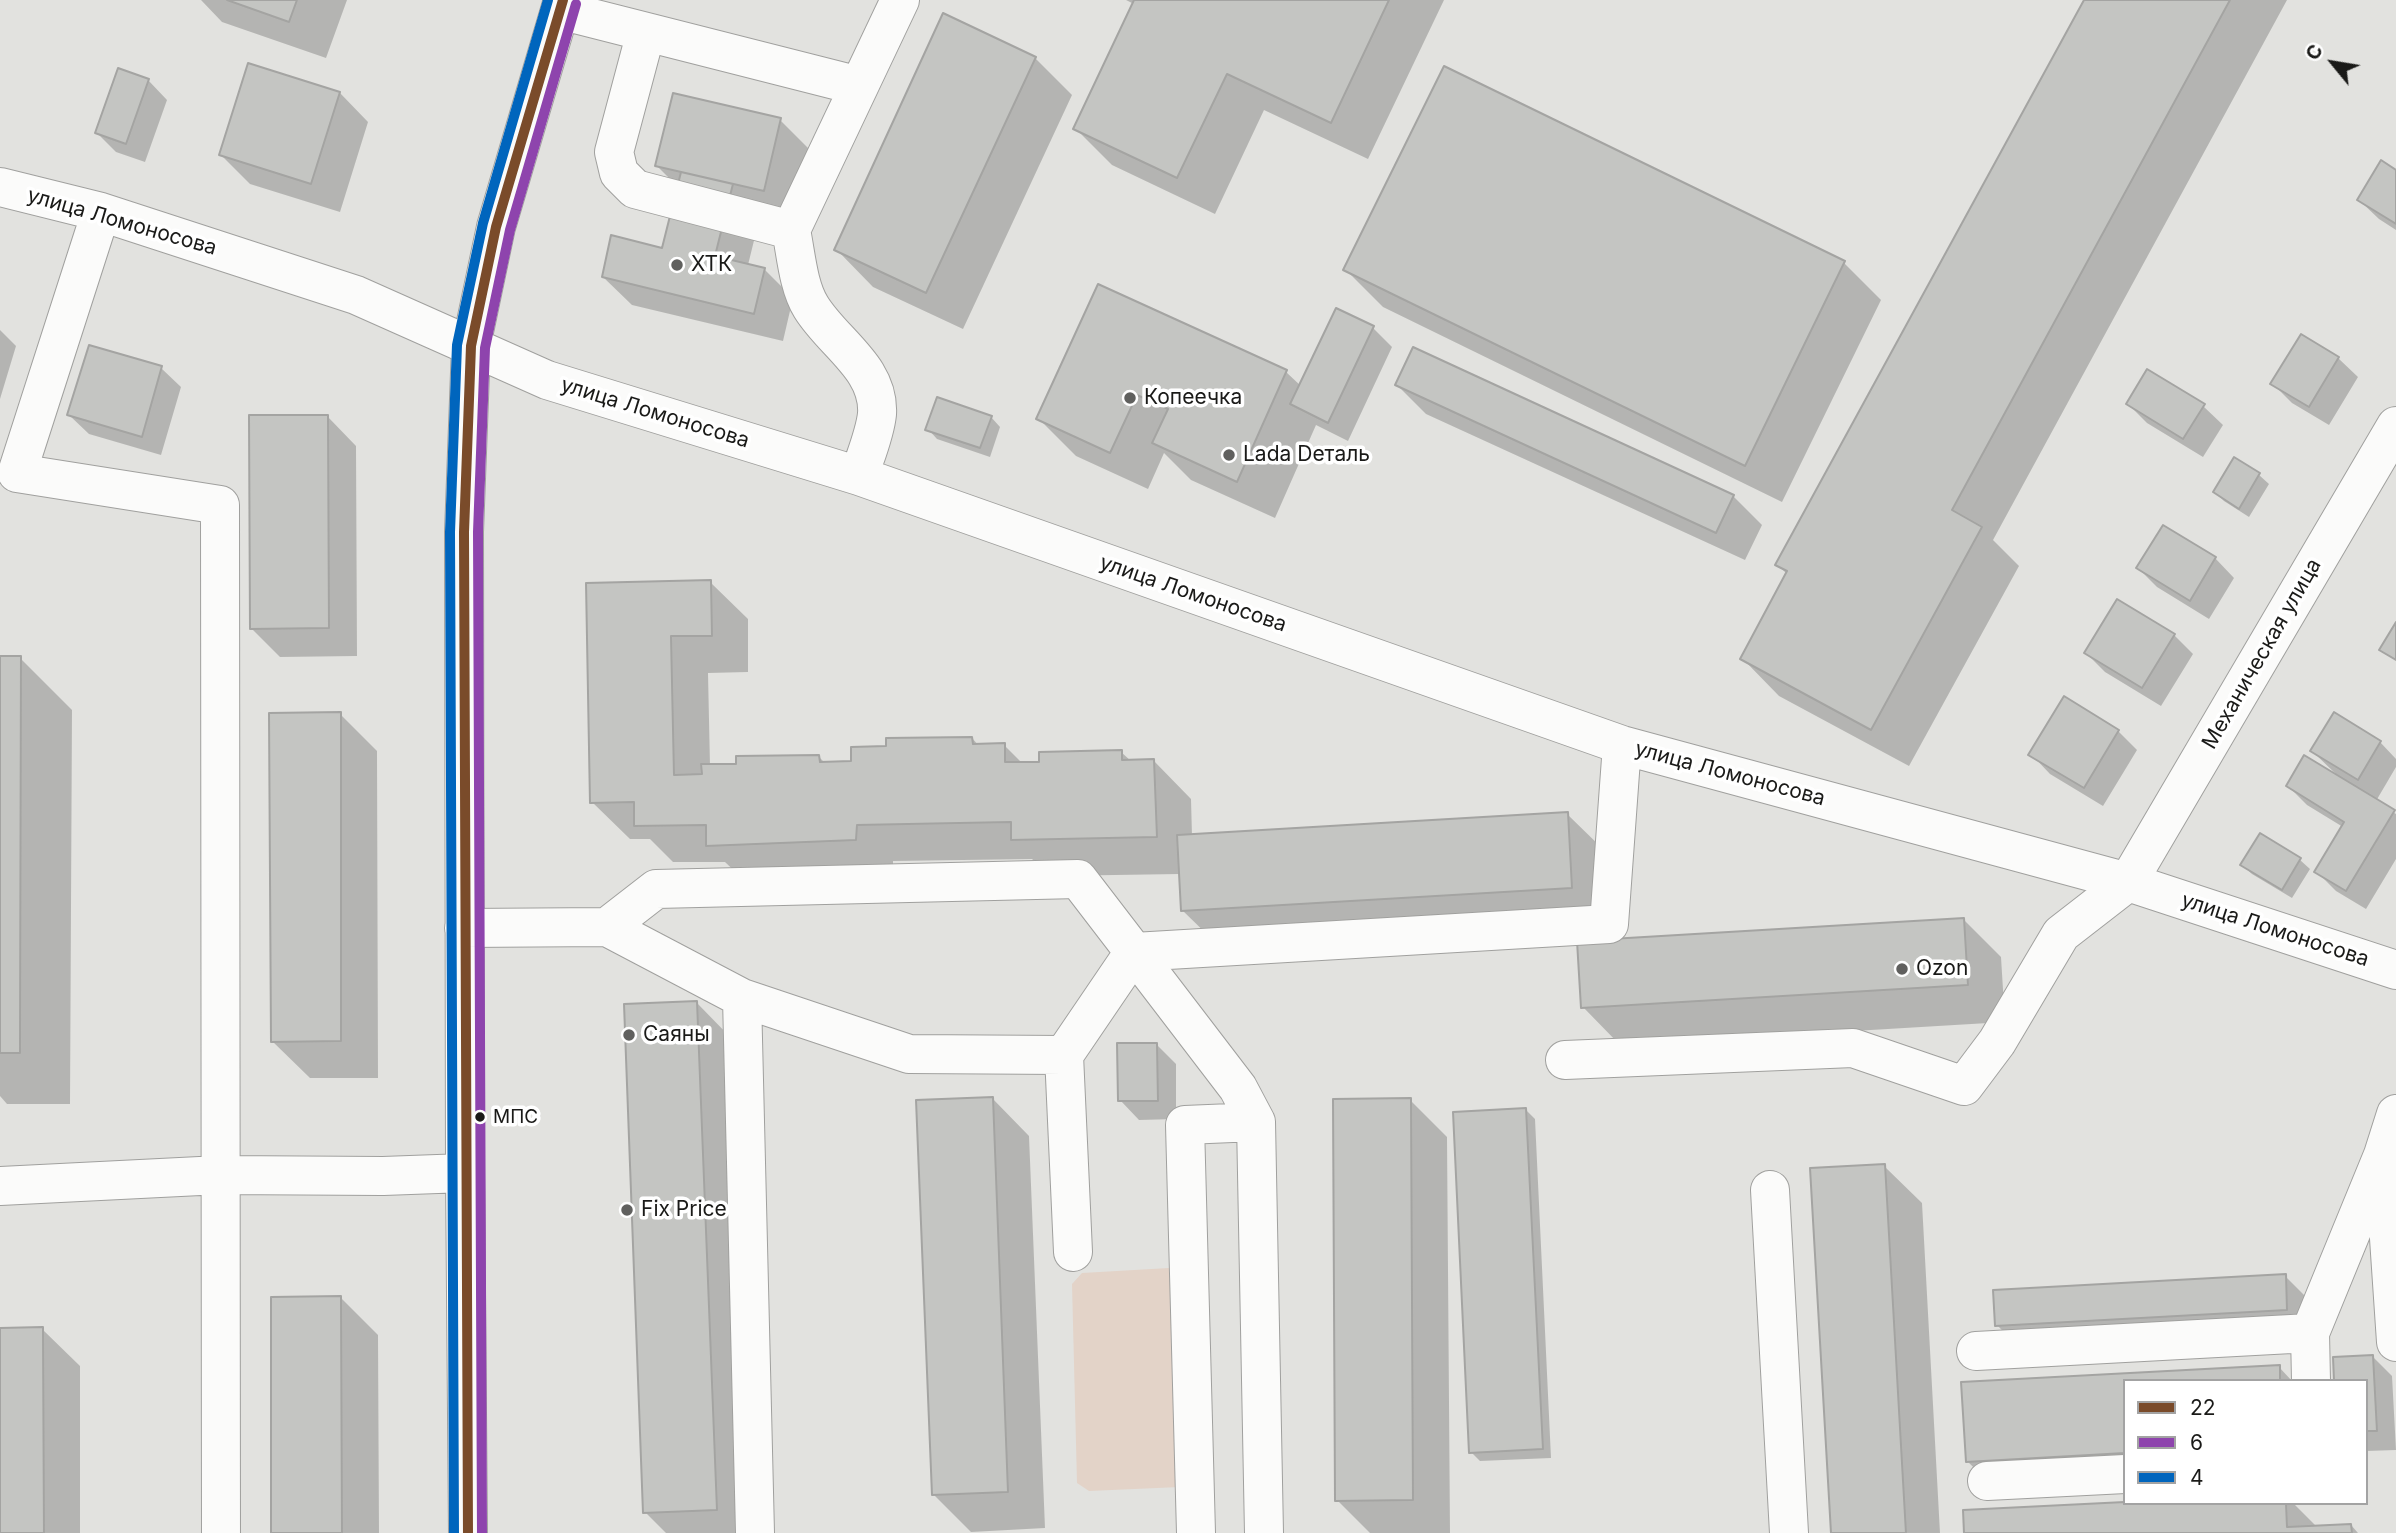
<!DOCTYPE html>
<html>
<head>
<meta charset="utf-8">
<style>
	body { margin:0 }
	#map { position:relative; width:2396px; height:1533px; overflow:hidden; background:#e2e2df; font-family:Inter,sans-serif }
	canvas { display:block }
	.legend { position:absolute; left:2123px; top:1379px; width:245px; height:126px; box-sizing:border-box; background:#fff; border:2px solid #a3a3a3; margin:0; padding:9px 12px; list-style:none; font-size:21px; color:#1a1a18 }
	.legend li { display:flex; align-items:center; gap:14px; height:35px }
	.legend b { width:35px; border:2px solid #a3a3a3 }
	.north { position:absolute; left:2298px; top:28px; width:70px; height:70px; -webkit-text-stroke:5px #fff; paint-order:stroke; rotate:300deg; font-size:19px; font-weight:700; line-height:28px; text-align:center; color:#1a1a18 }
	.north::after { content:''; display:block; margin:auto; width:24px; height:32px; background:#1a1a18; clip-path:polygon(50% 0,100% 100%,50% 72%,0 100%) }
</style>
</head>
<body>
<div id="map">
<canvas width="2396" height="1533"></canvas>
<ul class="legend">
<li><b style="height:9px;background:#7a4b2a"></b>22</li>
<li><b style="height:9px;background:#8e44ad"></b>6</li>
<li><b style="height:9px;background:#0065bd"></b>4</li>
</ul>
<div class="north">С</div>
</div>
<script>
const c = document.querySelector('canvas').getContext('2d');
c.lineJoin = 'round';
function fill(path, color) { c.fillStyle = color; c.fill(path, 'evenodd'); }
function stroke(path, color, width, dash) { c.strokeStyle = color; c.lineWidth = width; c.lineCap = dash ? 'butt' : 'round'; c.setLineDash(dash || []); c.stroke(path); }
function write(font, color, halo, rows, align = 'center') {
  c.font = font + ' Inter,sans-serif'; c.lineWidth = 7; c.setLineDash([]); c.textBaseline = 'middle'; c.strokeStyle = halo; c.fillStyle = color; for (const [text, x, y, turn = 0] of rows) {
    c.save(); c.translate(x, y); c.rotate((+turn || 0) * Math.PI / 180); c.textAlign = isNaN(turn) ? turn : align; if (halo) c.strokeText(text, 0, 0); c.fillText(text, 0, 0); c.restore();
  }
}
fill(new Path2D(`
	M1169,1268l12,12 -1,207 -91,4 -12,-8 -5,-199 10,-11z`), '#e3d3c8');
fill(new Path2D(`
	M201,0h146l-21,58 -104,-36z
	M1126,0h318l-76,159 -104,-49 -49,104 -103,-49 -37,-37 59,-124z
	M2086,0h201l-294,540 26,26 -110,200 -130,-70 -37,-38 45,-84 -10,-10z
	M1035,58l37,37 -109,234 -90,-42 -37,-38z
	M148,80l19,20 -22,62 -29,-10 -19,-19z
	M340,93l28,29 -28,90 -90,-28 -29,-29z
	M780,120l29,29 -17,70 -31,-7 -13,53 16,4 29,29 -10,43 -151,-36 -29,-28 61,-27 15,-62 -22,-22z
	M2396,172v58l-17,-11 -20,-19z
	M1844,263l37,37 -99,202 -399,-195 -37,-37z
	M1099,286l187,86 15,14 72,-58 19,19 -44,94 -32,-16 -41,93 -84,-38 -27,-27 -16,36 -72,-33 -37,-37z
	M0,330l16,16 -16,53z
	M2302,336l36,22 20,19 -29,48 -37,-22 -19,-19z
	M161,368l20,19 -20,68 -72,-21 -20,-19z
	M1397,385l336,111 29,29 -17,35 -319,-146z
	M2128,404l75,2 20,19 -20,32 -56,-34z
	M328,417l28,29 1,210 -77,1 -29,-29z
	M991,417l9,10 -10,30 -53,-18 -9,-10z
	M2234,460l25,15 10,9 -20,33 -25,-16 -9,-9z
	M2215,558l19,20 -25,41 -52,-32 -19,-19z
	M710,582l38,37v53l-40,1 2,93 28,-1 81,-8 7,7 27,-1 35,-16 84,-9 7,8 25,-1 19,19h17l81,-12 10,9h23l37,38 1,37 375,-22 38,37 4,74 -389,22 -38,-37 -2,-36 -130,2 -18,-17 -139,2v16l-147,5 -21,-20h-52l-23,-23h-20l-38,-37 -4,-218z
	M2174,635l19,19 -32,52 -56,-34 -19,-19z
	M0,658h20l52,52 -2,394h-63l-7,-8z
	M340,714l37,37 1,327h-68l-38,-37z
	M2118,731l19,19 -34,56 -53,-32 -19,-20z
	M2380,742l16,17v8l-20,34 20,13v45l-30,50 -30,-18 -20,-20 27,-44 -36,-22 -19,-19 50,-10 -26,-25z
	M2260,835l40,25 10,9 -18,29 -40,-24 -10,-9z
	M1964,920l37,37 4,65 -385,23 -37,-38z
	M697,1003l37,38 19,492h-87l-21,-21z
	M1157,1045l19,19v55l-37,1 -19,-20z
	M992,1098l37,38 16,392 -74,4 -38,-38z
	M1410,1100l37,37 3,396h-80l-33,-33z
	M1526,1110l9,9 16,339 -71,3 -9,-9z
	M1884,1166l38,37 18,330h-107z
	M2285,1276l29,29 1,33 -290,16 -28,-29z
	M341,1298l37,37 1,198h-106z
	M0,1329h42l38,37v167h-80z
	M2373,1357l19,19 4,74 -30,1v-70z
	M2279,1367l13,14h-167v111l-120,6 -38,-37 -4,-77z
	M2130,1503h163l24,24 34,-2 7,8h-392z`), '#0003');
const building = new Path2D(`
	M227,0h70l-8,22z
	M1134,0h255l-58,123 -104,-49 -50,104 -104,-49z
	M2084,0h146l-278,510 30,17 -111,203 -131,-71 47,-88 -12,-6z
	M943,13l93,44 -110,236 -92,-43z
	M248,63l92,29 -29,92 -92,-29z
	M1444,66l401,195 -100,205 -402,-196z
	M118,68l31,11 -23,65 -31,-11z
	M673,93l108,25 -17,73 -109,-25z
	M2381,160l15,10v54l-39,-24z
	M681,172l52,12 -18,72 50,12 -11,46 -152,-37 9,-42 51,13z
	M1098,284l189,86 -50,112 -85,-39 16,-34 -31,-14 -27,58 -74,-34z
	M1336,308l38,18 -46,97 -38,-19z
	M2301,334l38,23 -30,50 -39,-23z
	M89,345l73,21 -20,71 -75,-22z
	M1413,347l321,148 -18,38 -321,-148z
	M2147,369l58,35 -22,35 -57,-35z
	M937,397l55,19 -12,32 -55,-18z
	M249,415h79l1,213 -79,1z
	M2234,457l26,16 -21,36 -26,-17z
	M2163,525l53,32 -26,44 -54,-33z
	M711,580l1,56h-41l3,139 28,-1 -1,-10h35v-8l83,-1 1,7 31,-1v-14l35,-1v-8l86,-1 1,7 32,-1v19h34v-10l83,-2v10l32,-1 3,78 -146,3v-18l-154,3 -1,15 -150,6v-21l-72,1v-24l-44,1 -4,-220z
	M2117,599l58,35 -33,54 -58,-35z
	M2396,622v38l-17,-10z
	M0,656h21l-1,397h-20z
	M2064,696l55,34 -35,58 -56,-33z
	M341,712v329l-70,1 -2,-329z
	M2334,712l47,29 -23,39 -48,-29z
	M2304,755l91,55 -49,81 -32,-19 30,-50 -58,-36z
	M1568,812l4,76 -391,23 -4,-76z
	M2260,833l41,25 -19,32 -42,-25z
	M1964,918l4,67 -387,23 -4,-67z
	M697,1001l20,509 -74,3 -19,-509z
	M1117,1043h40l1,58h-40z
	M993,1097l15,395 -76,3 -16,-395z
	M1411,1098l2,402 -78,1 -2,-402z
	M1526,1108l17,341 -74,4 -16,-341z
	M1885,1164l21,369h-75l-21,-365z
	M2286,1274l1,36 -292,16 -2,-36z
	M341,1296l1,237h-71v-236z
	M43,1327l1,206h-44v-205z
	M2373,1355l4,76h-11v-50h-32l-1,-24z
	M2280,1365v16h-155v72l-159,9 -5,-80z
	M2125,1502l161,1 1,24 64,-3 1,9h-388l-1,-23z`);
fill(building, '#c4c5c2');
stroke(building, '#a4a4a2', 2);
const minor = new Path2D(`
	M560,10l299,76
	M646,32l-32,120 5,21 16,16 156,41c5,24 7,56 20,77 22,36 69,61 66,107 -2,20 -12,43 -18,62
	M0,187l101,25 255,83 191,85 312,96 763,269 506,137 268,88
	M101,212l-84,261 203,32 1,1028
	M791,230l109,-230
	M607,927l49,-38 422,-10 56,73 -70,103
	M464,928l143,-1 135,71 13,535
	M742,998l167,56 155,1 9,197
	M1565,1060l288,-12 111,38 33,-44 64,-108 67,-52 268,-456
	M2396,1114l-13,41h13
	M2384,1164l12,178
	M0,1186l220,-11 163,1 82,-3
	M1770,1190l19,343
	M2310,1333l1,48
	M1976,1351l334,-18 73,-178
	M1987,1481l138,-7
	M468,1533l-3,-360 -1,-641 7,-186 25,-119 67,-227
	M1196,1533l-11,-408 71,-3
	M1264,1533l-8,-411 -18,-34 -104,-136 475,-28 13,-179`);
stroke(minor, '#a0a09e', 40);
stroke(minor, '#fbfbfa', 38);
stroke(new Path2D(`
	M468,1533l-4,-1001 7,-186 25,-119 67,-227`), '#7a4b2a', 10);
stroke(new Path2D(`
	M482,1533l-4,-1001 7,-184 25,-118 66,-226`), '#8e44ad', 10);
stroke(new Path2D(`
	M454,1533l-4,-1001 7,-187 26,-122 65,-223`), '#0065bd', 10);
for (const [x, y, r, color] of [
	[677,265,7,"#60605e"],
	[1130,398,7,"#60605e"],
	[1229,455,7,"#60605e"],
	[1902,969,7,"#60605e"],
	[629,1035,7,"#60605e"],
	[480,1117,6,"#1a1a18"],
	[627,1210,7,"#60605e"]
]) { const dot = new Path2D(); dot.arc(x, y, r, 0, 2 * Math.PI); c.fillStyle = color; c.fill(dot); stroke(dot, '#fff', 2.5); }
write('19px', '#1a1a18', '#fff', [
	["МПС",493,1117]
], 'left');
write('21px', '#1a1a18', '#fff', [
	["улица Ломоносова",122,222,16],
	["улица Ломоносова",655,413,17],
	["улица Ломоносова",1193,594,19],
	["Механическая улица",2262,654,-60],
	["улица Ломоносова",1730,774,15],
	["улица Ломоносова",2275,930,18]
]);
write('21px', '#1a1a18', '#fff', [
	["ХТК",691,265],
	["Копеечка",1144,398],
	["Lada Dеталь",1243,455],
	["Ozon",1916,969],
	["Саяны",643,1035],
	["Fix Price",641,1210]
], 'left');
</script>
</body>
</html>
